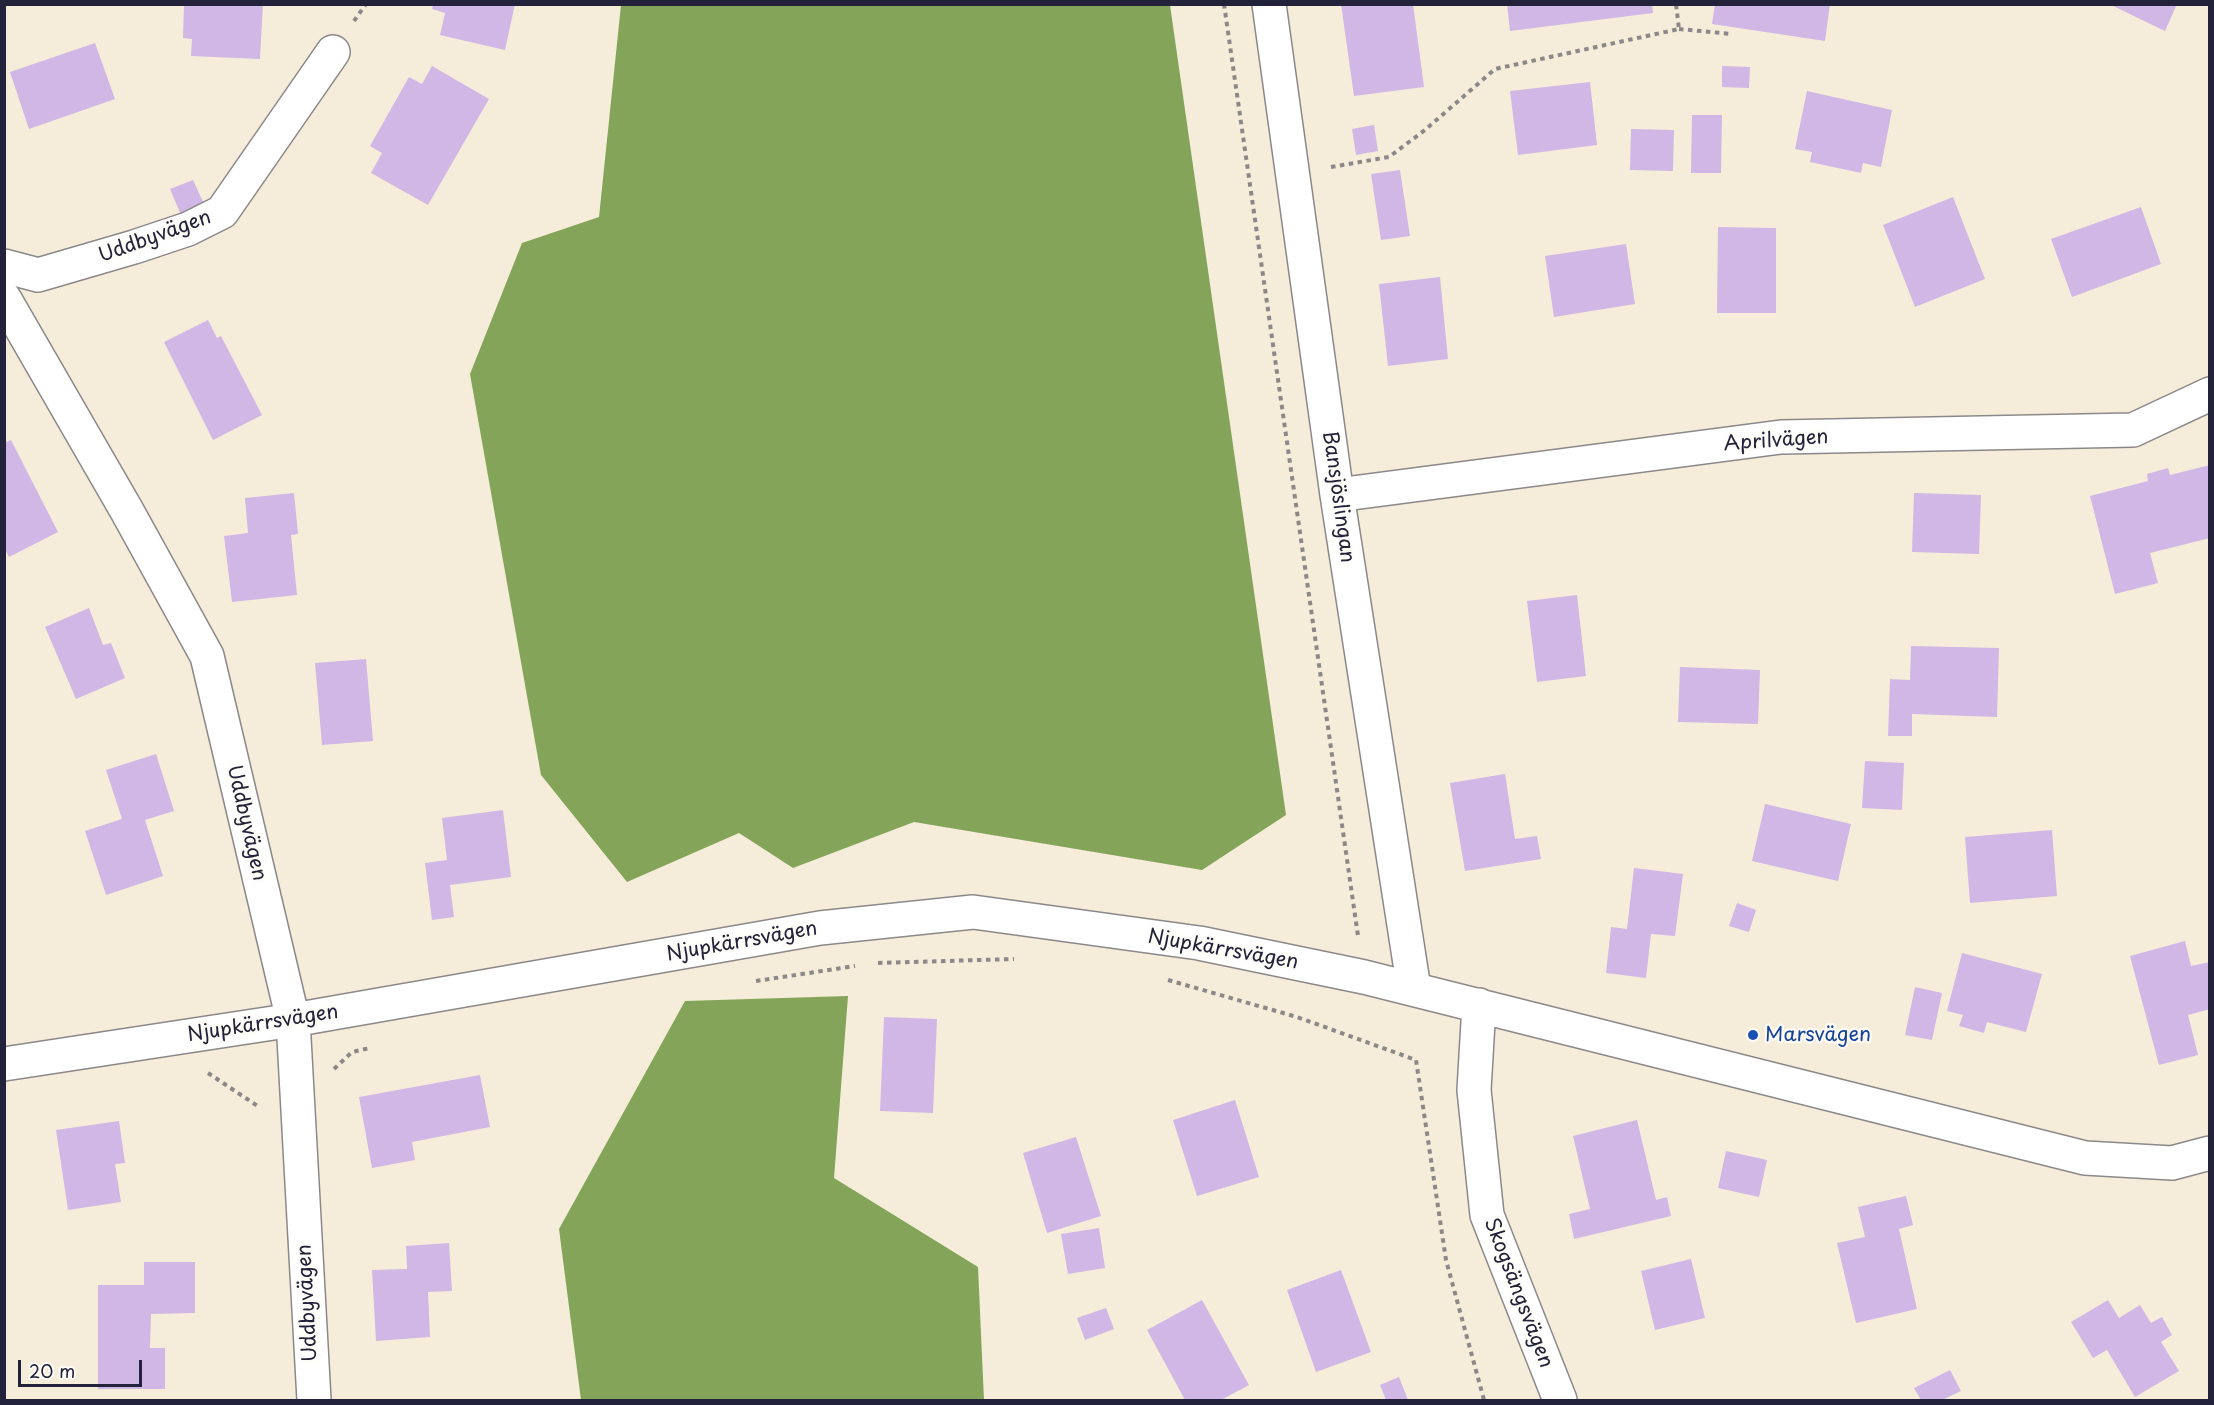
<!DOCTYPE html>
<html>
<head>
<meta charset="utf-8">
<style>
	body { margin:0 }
	#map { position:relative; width:2214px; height:1405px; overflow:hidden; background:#f5edd9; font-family:"Playpen Sans",sans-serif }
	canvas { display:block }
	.frame { position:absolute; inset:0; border:6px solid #22223b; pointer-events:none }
	.scale { position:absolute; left:18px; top:1360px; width:124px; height:27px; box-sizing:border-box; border:3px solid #22223b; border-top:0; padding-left:8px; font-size:18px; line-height:21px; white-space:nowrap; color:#22223b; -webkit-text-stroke:4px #fdfcf7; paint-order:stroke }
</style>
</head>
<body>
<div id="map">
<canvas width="2214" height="1405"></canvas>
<div class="frame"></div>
<div class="scale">20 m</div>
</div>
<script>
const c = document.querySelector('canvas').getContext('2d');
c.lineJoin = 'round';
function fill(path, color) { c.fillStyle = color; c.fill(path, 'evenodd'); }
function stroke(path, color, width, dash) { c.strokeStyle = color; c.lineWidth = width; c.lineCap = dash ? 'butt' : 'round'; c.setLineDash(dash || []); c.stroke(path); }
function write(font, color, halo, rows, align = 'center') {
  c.font = font + ' "Playpen Sans",sans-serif'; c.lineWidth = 4.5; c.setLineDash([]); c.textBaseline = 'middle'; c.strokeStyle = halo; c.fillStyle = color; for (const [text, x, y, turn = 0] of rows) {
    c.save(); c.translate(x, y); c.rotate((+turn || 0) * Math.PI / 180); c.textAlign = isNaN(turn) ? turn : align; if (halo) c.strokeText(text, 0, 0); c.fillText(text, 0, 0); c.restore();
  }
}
fill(new Path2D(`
	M621,5h549l116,810 -84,55 -288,-48 -121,46 -54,-35 -112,49 -86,-107 -71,-401 52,-131 77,-26z
	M848,996l-14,182 144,89 6,133h-403l-22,-171 126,-228z`), '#84a559');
fill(new Path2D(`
	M184,4h79l-3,55 -69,-3 1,-17 -9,-1z
	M433,4h82l-10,46 -65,-15 5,-22 -13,-4z
	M1341,4h72l11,83 -70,9z
	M1507,4h145l1,9 -143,18z
	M1715,4h115l-5,37 -113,-17z
	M2109,4h68l-12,27z
	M95,43l20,56 -86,30 -19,-57z
	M432,66l57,33 -61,106 -57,-32 11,-20 -12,-7 39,-69 13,7z
	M1722,66l28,1 -1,21 -27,-1z
	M1590,82l7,63 -79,10 -8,-64z
	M1807,91l85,19 -11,57 -18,-4 -2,10 -51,-11 2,-10 -17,-3z
	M1692,115h30l-1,58h-30z
	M1374,125l4,26 -22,4 -4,-26z
	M1631,129l43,1 -1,41 -43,-1z
	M1400,170l10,66 -29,4 -10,-66z
	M193,180l12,26 -24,9 -11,-26z
	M1953,197l32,82 -70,28 -32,-82z
	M2141,207l20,57 -89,33 -21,-58z
	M1718,227l58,1v85h-59z
	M1626,244l9,60 -81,13 -9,-61z
	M1440,277l8,82 -60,7 -9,-82z
	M208,320l9,18 4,-2 41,79 -49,25 -49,-98z
	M11,440l47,92 -49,25 -5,-9v-105z
	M2210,465v73l-60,15 8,30 -43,11 -25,-98 58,-15 -1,-7 21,-6 2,7z
	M294,493l4,41 -7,1 6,60 -65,7 -8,-66 24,-3 -3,-35z
	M1914,493l67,2 -2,59 -67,-2z
	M1577,595l9,81 -49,6 -10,-81z
	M89,608l14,37 8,-2 14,35 -49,21 -31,-72z
	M1911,646l88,2 -2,69 -85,-3v22h-24l2,-57 20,1z
	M366,659l7,82 -51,4 -7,-82z
	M1680,667l80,3 -2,54 -80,-2z
	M156,754l18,57 -29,9 18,56 -57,19 -21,-64 37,-12 -16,-49z
	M1865,761l39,2 -2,47 -40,-2z
	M1505,774l10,65 22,-3 4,23 -76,12 -15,-88z
	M1765,804l86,20 -13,57 -86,-20z
	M503,810l8,67 -61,8 4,32 -22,3 -7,-57 22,-3 -5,-42z
	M2052,830l5,66 -87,7 -5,-66z
	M1634,868l49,6 -8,62 -24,-2 -5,44 -40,-5 5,-46 16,2z
	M1737,903l19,7 -7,22 -20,-6z
	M2185,941l6,25 19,-4v47l-22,6 10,40 -39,10 -29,-109z
	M1962,953l80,21 -16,58 -39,-10 -3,11 -25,-7 4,-11 -16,-4z
	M1915,987l27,6 -10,47 -27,-5z
	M884,1017l53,2 -4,94 -53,-2z
	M480,1075l10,52 -78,15 3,18 -43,8 -13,-71z
	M1235,1100l24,77 -62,19 -24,-76z
	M1637,1120l19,80 11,-3 4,19 -97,23 -5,-25 21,-5 -17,-73z
	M119,1121l6,42 -10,1 6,38 -53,8 -12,-80z
	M1076,1137l25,79 -54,17 -24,-80z
	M1726,1151l41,9 -8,37 -41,-9z
	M1906,1196l7,29 -14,4 18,80 -61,14 -19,-80 28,-6 -7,-30z
	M1099,1228l6,40 -37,6 -7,-40z
	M449,1243l3,48 -24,1 2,45 -54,4 -4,-71 35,-1 -1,-23z
	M1691,1259l14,59 -50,12 -14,-59z
	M144,1262h51v51l-44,1 -1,34h15v41h-67v-104h46z
	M1341,1270l30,82 -55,20 -29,-82z
	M1202,1300l47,85 -28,15h-36l-38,-70z
	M2108,1300l11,18 21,-13 11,18 11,-6 10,18 -11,7 18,29 -44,26 -28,-47 -14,8 -22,-36z
	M1106,1308l8,21 -29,11 -8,-22z
	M1950,1370l11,21 -19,9h-21l-7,-12z
	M1399,1377l9,23h-22l-6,-15z`), '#d0b7e5');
const minor = new Path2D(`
	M1269,4l68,491 77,494
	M4,266l34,9 96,-28 54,-18 34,-17 111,-160
	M4,298l123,213 80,145 86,364 21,380
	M1337,495l444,-58 352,-7 77,-36
	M1479,1005l-5,85 13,125 73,185
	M4,1064l289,-44 527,-92 153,-16 226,31 165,34 721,181 87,5 38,-10`);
stroke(minor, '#8c888a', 36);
stroke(new Path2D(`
	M1224,4l134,932
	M354,21l12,-17
	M1679,29l53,5
	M1331,167l58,-10 36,-27 70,-61 184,-40 -3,-25
	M878,963l136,-4
	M1168,980l129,37 119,43 30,200 38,140
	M756,981l99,-15
	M334,1069l18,-17 18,-4
	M208,1073l51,34`), '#8c888a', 4, [4.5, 4.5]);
stroke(minor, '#fff', 33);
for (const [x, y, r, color] of [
	[1753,1035,6,"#1a4fb4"]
]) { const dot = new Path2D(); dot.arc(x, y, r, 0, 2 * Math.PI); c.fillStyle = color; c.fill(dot); stroke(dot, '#fdfcf7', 2); }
write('20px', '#22223b', '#fdfcf7', [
	["Uddbyvägen",155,237,-20],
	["Aprilvägen",1776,441,-4],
	["Bansjöslingan",1338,497,82],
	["Uddbyvägen",246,823,77],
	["Njupkärrsvägen",742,942,-10],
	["Njupkärrsvägen",1223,950,10],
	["Njupkärrsvägen",263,1024,-9],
	["Skogsängsvägen",1518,1293,69],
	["Uddbyvägen",308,1303,-93]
]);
write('20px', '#164399', '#fdfcf7', [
	["Marsvägen",1765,1035]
], 'left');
</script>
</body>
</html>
